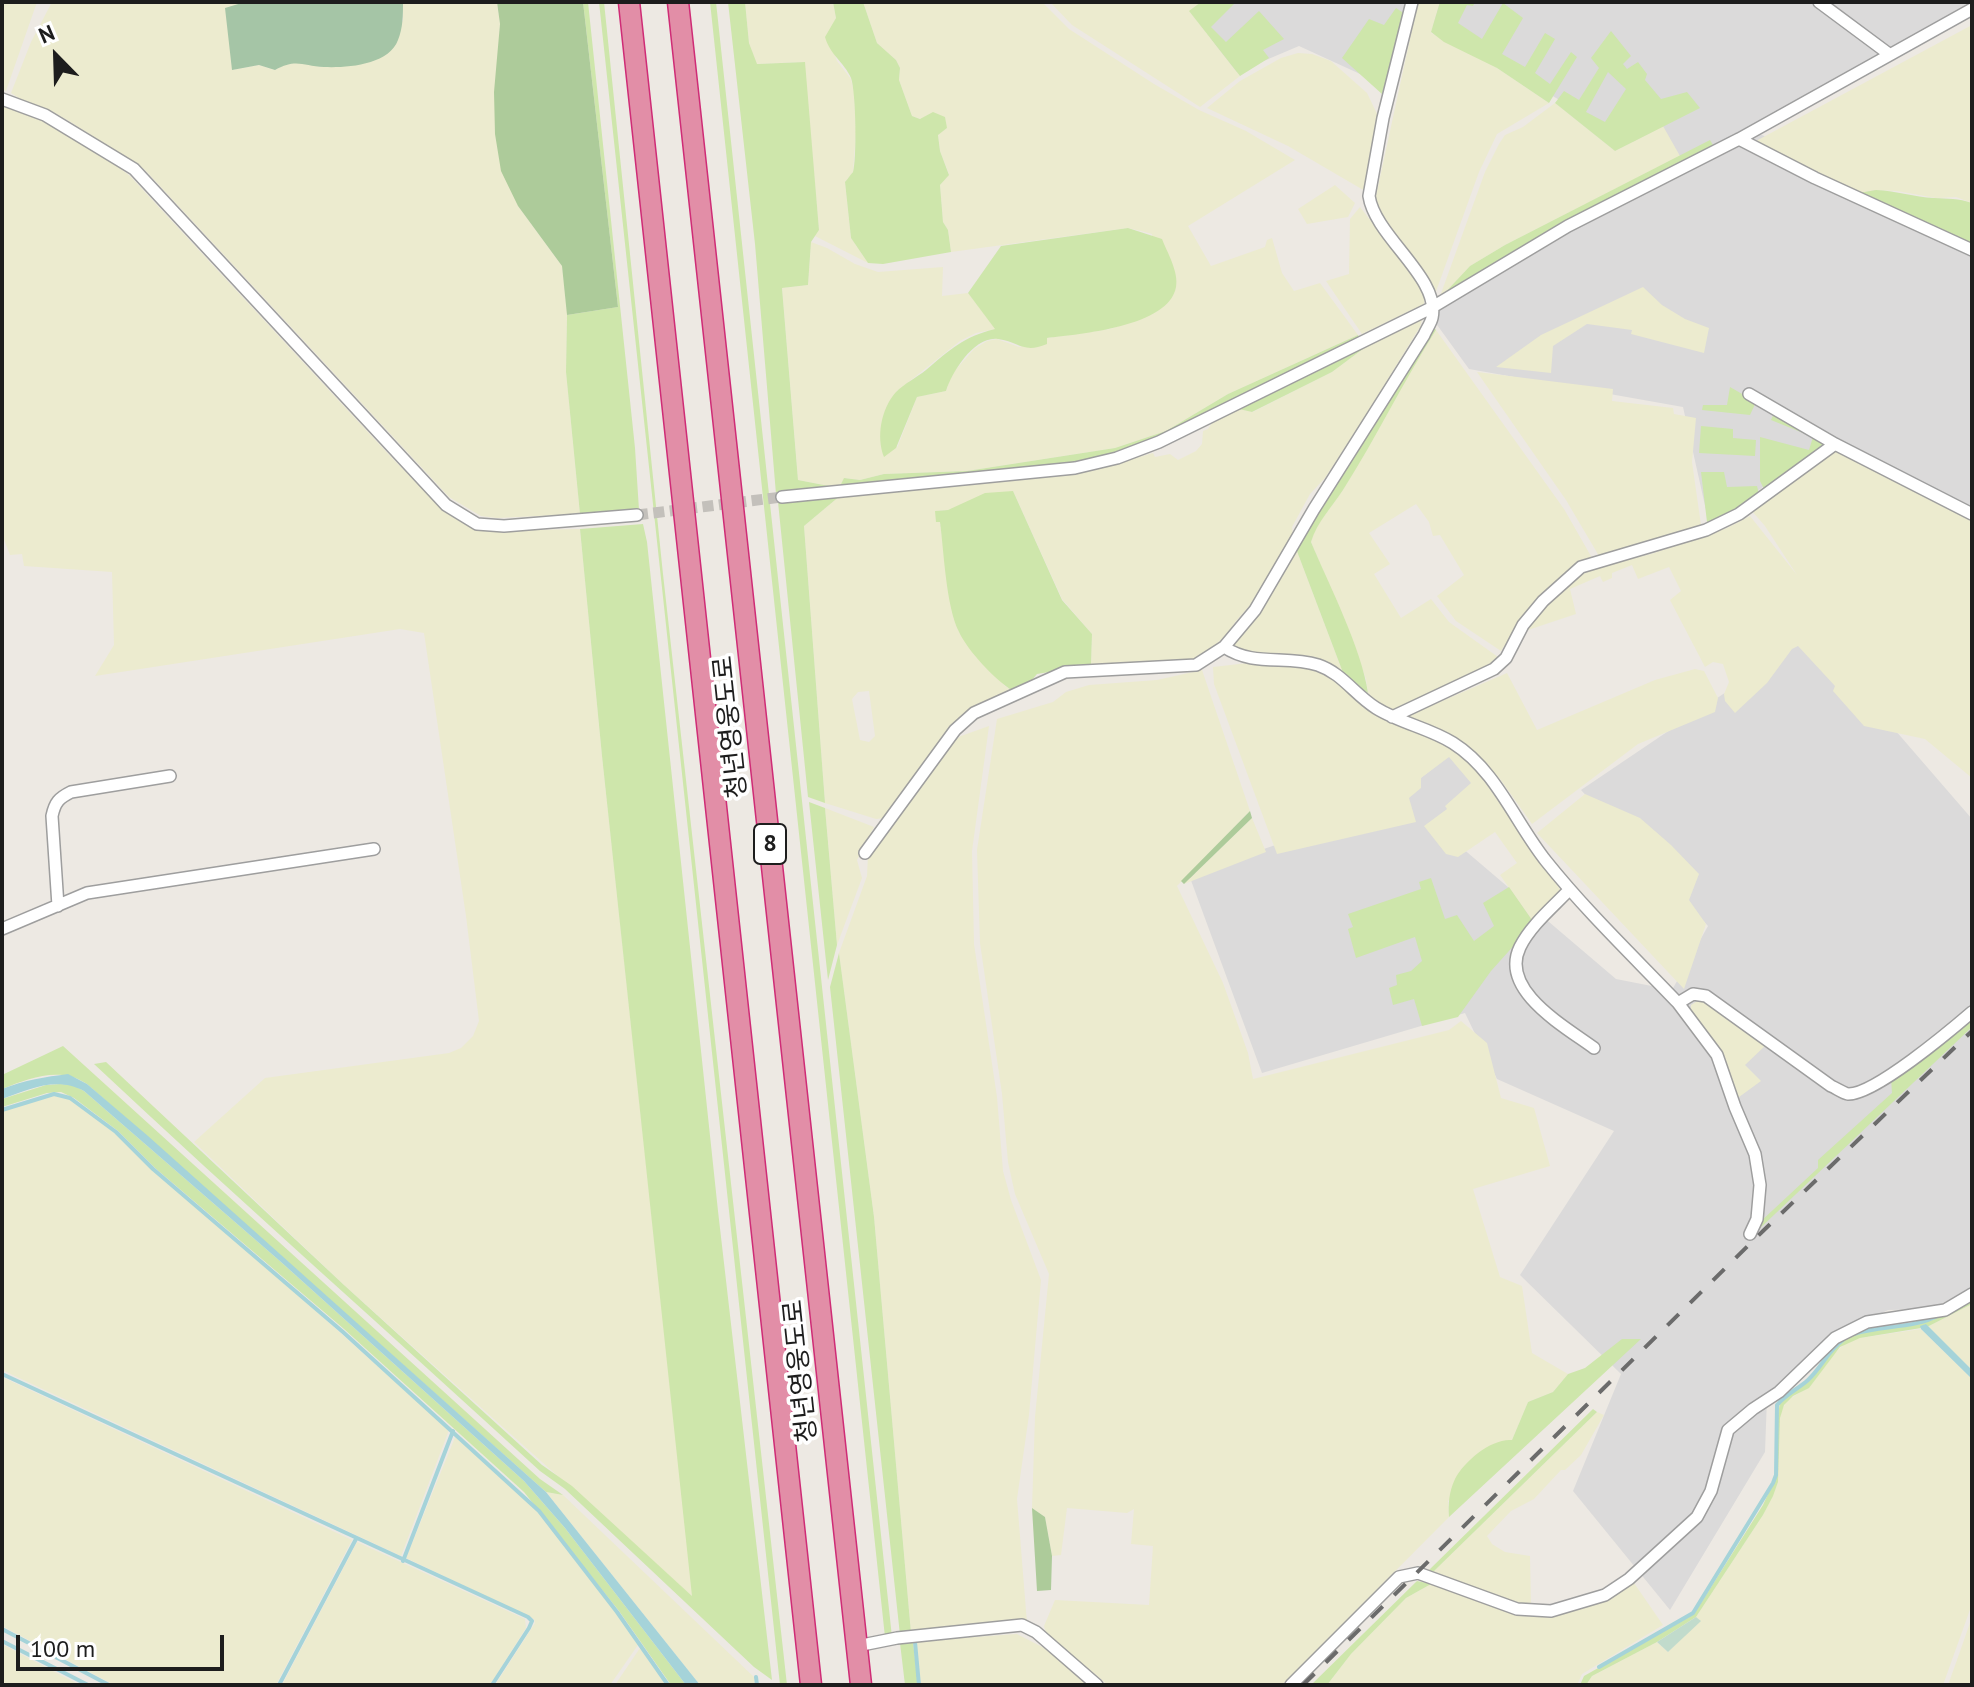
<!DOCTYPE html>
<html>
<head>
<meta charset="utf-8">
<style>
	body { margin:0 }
	#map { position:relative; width:1974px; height:1687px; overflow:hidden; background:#ede9e3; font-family:"PT Sans",sans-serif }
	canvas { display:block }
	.frame { position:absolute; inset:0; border:4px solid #1d1d1d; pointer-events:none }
	.north { position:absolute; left:16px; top:16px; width:80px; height:80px; -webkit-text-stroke:6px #fff; paint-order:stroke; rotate:337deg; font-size:22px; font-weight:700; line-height:32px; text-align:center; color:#1d1d1d }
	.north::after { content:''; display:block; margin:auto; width:28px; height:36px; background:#1d1d1d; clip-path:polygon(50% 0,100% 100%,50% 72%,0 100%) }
	.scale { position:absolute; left:16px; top:1635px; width:208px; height:36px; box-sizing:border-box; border:4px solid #1d1d1d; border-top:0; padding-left:10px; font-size:24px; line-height:28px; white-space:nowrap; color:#1d1d1d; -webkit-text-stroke:6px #fff; paint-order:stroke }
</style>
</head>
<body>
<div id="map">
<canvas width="1974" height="1687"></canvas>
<div class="frame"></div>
<div class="north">N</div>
<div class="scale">100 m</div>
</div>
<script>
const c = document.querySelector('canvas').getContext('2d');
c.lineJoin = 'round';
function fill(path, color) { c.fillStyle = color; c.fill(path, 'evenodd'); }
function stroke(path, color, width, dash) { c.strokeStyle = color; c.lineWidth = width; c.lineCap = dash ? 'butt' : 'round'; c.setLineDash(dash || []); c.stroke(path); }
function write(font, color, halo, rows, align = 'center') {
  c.font = font + ' "PT Sans","Noto Sans KR",sans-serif'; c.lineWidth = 7; c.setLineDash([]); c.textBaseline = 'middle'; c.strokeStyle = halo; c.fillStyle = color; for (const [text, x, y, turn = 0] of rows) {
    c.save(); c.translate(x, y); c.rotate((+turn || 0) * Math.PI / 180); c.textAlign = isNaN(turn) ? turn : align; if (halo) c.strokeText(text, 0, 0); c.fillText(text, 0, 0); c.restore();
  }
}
fill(new Path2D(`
	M1208,2h764v10l-212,122 212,103v286l-150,-82 -112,87 -27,-121 -214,-38 -42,-58 240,-149 -253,-146 -43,63 -72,-33 -66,28 -40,-64z
	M1812,634l160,185v468l-40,22 -44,1 -69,35 -52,53 -2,54 -95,158 -97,-119 48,-117 -101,-99 94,-144 -117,-52 -32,-66 -203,60 -73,-198 193,-67 73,-57 27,35 -41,44 175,149 56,11 36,-64 -127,-136z`), '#dbdada');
fill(new Path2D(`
	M2,2h35l-31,89 -4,-2z
	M52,2h193l-13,68 27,-5 16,5 11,-6 16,-2 19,5 82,-46v-19h94l3,22 -2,33 20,149 44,60 5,44 -1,62 14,142 -83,4 -16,-2 -32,-19 -305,-328 -75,-48 -22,-12 -22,-7 -14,-9 20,-51z
	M745,2h88l3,16 -4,10 3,27 2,6 14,18 3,13 2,40 -3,40 -8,10 6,56 17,25 -53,-27 4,-6 -15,-168 -48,2 -7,-21z
	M863,2h179l27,27 85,55 45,26 47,21 49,29 -107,66 23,40 54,-19 2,-7 5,-2 10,35 12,18 26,-8 38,52 -130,59 -62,37 -51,17 -148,23 -83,3 -24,6 -15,-2 -6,10 -41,-8 -16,-192 26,-3 3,-43 16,6 28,16 23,8 65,-5 -1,29 26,-3 28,36 -20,4 -16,8 -64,51 1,56 20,-51 29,-6 5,-16 23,-26 13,-8 10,-2 22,8 28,-9 63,-9 48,-18 -6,-77 -7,-2 -17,-4 -177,24 -3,-22 -5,-8 -3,-37 9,-11 -9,-23 -2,-17 9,-6 -35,-12 -13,-36 1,-12 -4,-8 -19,-17z
	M1050,2h151l-11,10 50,64 -40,31 -128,-82z
	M1418,2h22l-9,31 66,35 52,35 -52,31 -18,38 -45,125 -60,-92z
	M1972,25v178l-16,-6 -20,1 -39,-7 -20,-1 -18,3 -103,-52z
	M1298,53l14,1 19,7 36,32 13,27 -15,71 -77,-45 -81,-38 33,-27 41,-23z
	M1555,103l60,48 48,-25 17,30 -175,89 -35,21 -31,33 46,-127 14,-28 6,-9 18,-8z
	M2,106l41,14 64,38 23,18 263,283 50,51 18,12 23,9 96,-2 22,227 91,841 -349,-312 -150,-143 71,-64 184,-25 12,-5 12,-12 6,-15 -13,-105 -42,-283 -24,-4 -305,47 19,-31 -2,-73 -88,-6 -2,-12 -12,1 -8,-21z
	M1335,185l20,18 -7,14 -41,7 -9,-15z
	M1360,207l60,77 5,11 -1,9 -62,30 -36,-53 23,-7 1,-55z
	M1643,287l19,18 23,14 24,9 -5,25 -73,-19 1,-4 -45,-6 -34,22 -2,27 -55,-6 45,-32z
	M1423,315l-3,12 -56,91 -39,60 -15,16 -18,33 1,9 -32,57 -25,28 -10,15 -26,21 -15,4 -94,4 1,-31 -30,-35 -49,-108 -65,19 -12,1 4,11 11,81 8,29 46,54 8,5 -43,19 -17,13 -69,95 -8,1 -51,-16 -21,-277 37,-31 171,-14 79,-10 62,-18 2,4 15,-3 8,6 18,-9 6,-7 1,-13 5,-2 6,-9 25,-11 14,3 53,-27 26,-13 43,-32zM869,691l6,45 -6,6 -9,-2 -8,-41 6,-7z
	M1436,330l128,179 28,49 -22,11 -38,36 -31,46 -45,-30 -19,-25 27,-21 -24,-40 -7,1 -4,-14 -13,-18 -47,29 21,31 -16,10 27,44 30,-19 18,23 49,35 -5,9 -99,46 -13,-4 -13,-15 -2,-14 -14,-38 -41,-99 3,-12 29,-40 59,-107z
	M1477,372l136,17 -1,12 61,7 1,6 22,4 -4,44 9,63 -51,18 -51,13 -33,-56z
	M1838,449l134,71v258l-47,-39 -61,-13 -31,-35 2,-5 -37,-40 -6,3 -25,34 -32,30 -10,-12 -1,-7 5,-12 -6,-18 -10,-2 -8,5 -35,-67 11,-9 -12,-24 -31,12 -6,-14 -20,8v5l-9,4 -3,-6 -30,13 6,25 -54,18 46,-49 20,-14 63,-15 76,-26 23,-12 47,59 -32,-49 -14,-16z
	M1295,546l50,132 -22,-14 -60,-7 -27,-8 -3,-7z
	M1248,663l47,2 29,7 124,73 20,13 94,134 -28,31 -34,-48 17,-12 -22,-31 -37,25 -12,-3 -22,-28 23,-17 -2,-3 26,-23 -22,-26 -28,21v10l-12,10 7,24 -139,32 -63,-170 -1,-17z
	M1695,669l9,2 14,27 -3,14 -77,32 -106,80 -32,-45 -30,-31 -16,-11 -49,-20 102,-44 30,57 118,-50z
	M1202,670l48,141 -73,75 46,97 25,70 5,26 196,-49 12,-9 26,22 14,55 33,10 16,58 -77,23 27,88 22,9 10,67 36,21 -15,18 -25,10 -16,38 -64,61 1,16 -167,168h-174l-62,-52 -2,-7 11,-26 94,5 4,-59 -22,-2 3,-35 -7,4 -60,-5 -6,47 -9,1 -7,-39 -13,-9 3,-91 14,-143 -34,-80 -7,-32 -6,-68 -22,-151 -3,-93 20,-131 56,-17 13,-10 23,-7 68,-5z
	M989,726l-17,125 2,93 23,153 6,74 8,29 30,80 -12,135 -12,84 10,124 -116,10 -37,-416 -35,-264 28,-77 1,-21 85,-114 8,-5z
	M1585,794l55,24 31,27 28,29 -10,26 17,24 -22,65 -147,-156z
	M825,808l49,19 -17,33 5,18 -25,67z
	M1252,818l14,34 -82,32z
	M1702,998l64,47 -21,20 16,16 -26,19 -44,-88v-7z
	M52,1095l17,4 47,35 37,37 107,90 189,169 -48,126 -399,-186v-259z
	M1972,1304v66l-45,-43z
	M1921,1329l51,50v225l-29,81h-357l6,-9 65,-34 11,10 32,-32 -4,-3 67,-102 15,-33 2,-64 1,-7 7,-11 21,-13 25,-33 13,-12 13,-4z
	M2,1377l350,163 -76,145h-162l-112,-59z
	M1597,1412l7,3 -23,40 -16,15h-4l-27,29 -23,12 -24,25 5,8 13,8 25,4 1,50h-12l-87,-33z
	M456,1435l82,77 79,101 21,32 -28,40h-115l40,-62 -1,-4 -128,-61z
	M546,1492l17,3 191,182 1,8h-55z
	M357,1542l168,77 1,9 -36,57h-208z
	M1634,1583l29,42 -81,49 -5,11h-250l24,-31 55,-56 25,-14 44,12 42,20 34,1 44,-12z
	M1972,1617v68h-24l9,-25z
	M1017,1634l27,14 47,37h-170l-5,-44z
	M2,1644l49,26 29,15h-78z
	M640,1648l26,37h-51z`), '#ecebcf');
fill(new Path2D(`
	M583,2h5l47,446 4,62 -59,4 -14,-142 1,-57 51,-8z
	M599,2h5l59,572 124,1111h-7z
	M710,2h6l176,1635h-7z
	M728,2h17l4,41 8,21 48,-2 14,168 -8,12 -3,43 -26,3 16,192 41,8 5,-10 16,2 24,-6 83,-3 148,-23 51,-17 62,-37 130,-59 3,5 -163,79 -80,36 -43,9 -299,30 -21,-250z
	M833,2h30l14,41 19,17 4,8 -1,12 13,36 8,3 13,-7 12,5 2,11 -9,7 2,16 9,24 -9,10 3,37 5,8 3,22 -68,12 -15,-1 -17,-25 -6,-56c1,-1 7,-9 8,-10 4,-12 3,-81 -2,-94 -7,-16 -21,-23 -26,-41l11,-19z
	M1201,2h35l-25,25 15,15 33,-31 25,28 -21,11 6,8 -29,18 -51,-65z
	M1440,2h35l-2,4 -6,-1 -9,18 24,16 21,-36 20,15 -21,36 23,13 20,-34 10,6 -20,34 15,11 21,-32 6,5 -28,46 -52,-35 -53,-26 -13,-10z
	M1396,8l9,6 -23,80 -40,-36 27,-39 15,6z
	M1611,31l20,25 -8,8 4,5 11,-7 9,12 -2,6 16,19 26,-7 13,16 -85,43 -60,-48 9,-12 15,9 20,-32 -8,-10zM1608,72l18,17 -21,33 -19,-10z
	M1710,140l4,7 -275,152 31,-33 35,-21z
	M1876,190c21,1 38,7 58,8 14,1 24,0 38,5v42l-113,-52z
	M1128,228l34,11c5,13 17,33 14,48 -7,40 -97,47 -129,51v6c-24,10 -27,-2 -49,-5 -24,-3 -46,33 -52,52l-29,6 -21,51 -12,9c-8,-20 -3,-48 12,-65 8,-8 21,-15 30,-22 25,-21 37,-33 69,-41l-27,-36 33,-47z
	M1432,325l4,5c-33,52 -60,108 -93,160 -11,17 -26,32 -32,52 18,43 51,107 57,151l-23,-15 -50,-132z
	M1375,340l-43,32 -80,40 -13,-3z
	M1730,387l26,15 -6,13 -48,-5 1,-5h24z
	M1775,411l57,33 -67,47 -5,-10v-44l49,13 4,-13 -42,-17z
	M1701,426l32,3v9l23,2 -1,16 -56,-3z
	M1701,472h23l3,15 30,-1 2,8 -25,19 -27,9z
	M1013,491l49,109 30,34 -1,31 -54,9 -6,7 -18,10c-18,-11 -45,-40 -54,-59 -13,-26 -15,-80 -19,-110h-4l-1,-11 13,-1 37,-17z
	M841,495l-37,31 21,277 -17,-6 -30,-295z
	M643,524l4,18 71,669 54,469 -18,-13 -189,-178 -25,-18c-148,-136 -299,-269 -446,-407l12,-2 238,223 198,180 30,21 120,110 -90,-840 -22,-227z
	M809,802l16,6 12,137 -9,35z
	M1431,878l14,41 12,-4 17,26 20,-15 -11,-23 26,-16 25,36 -43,48 -33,46 -36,9 -8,-27 -21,6 -4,-17 8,-3 -1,-10 15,-4 11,-10 -7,-24 -59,21 -8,-29 5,-2 -5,-13 73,-25 -2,-7z
	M839,953l35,264 37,416 -11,2 -70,-648z
	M1972,1018v9l-216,205 3,-9 59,-55v-8l74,-67 -1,-15z
	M63,1046l477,433 23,16 -17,-3 -459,-408c-27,-18 -57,-6 -85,5v-14z
	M60,1084l13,1 11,6 197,171 243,219 41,47 121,157h-15l-52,-74 -95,-119 -180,-163 -189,-161 -37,-37 -44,-33 -13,-6 -14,1 -45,14v-8l44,-14z
	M1972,1297v7l-45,23 -67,11 -20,9 -31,41 -16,8 -9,9 -4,13 -2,64 -5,14 -10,19 -67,102 -39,25 -65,34 -6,9h-6l4,-9 110,-62 69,-109 14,-31v-54l3,-18 28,-20 31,-38 9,-7 20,-6 64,-11z
	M1622,1339h19l-192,178c-1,-13 0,-25 6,-38 9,-18 37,-41 57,-39l16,-38 25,-10 15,-18 17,-6z
	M1593,1409l4,3 -165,161 -3,-3z
	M1417,1581l14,3 -25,14 -55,56 -24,31h-16z
	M913,1642l5,43h-13l-5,-42z`), '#cee6ab');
fill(new Path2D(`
	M497,2h86l35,305 -51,8 -5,-49 -44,-60 -17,-35 -6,-37 -1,-42 6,-68z
	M1250,811l2,7 -68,66 -3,-3z
	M1032,1508l13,9 7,39 -1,34 -14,1z`), '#adcb9a');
fill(new Path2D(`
	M1696,1617l5,4 -33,31 -11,-10z`), '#c1dbcc');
fill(new Path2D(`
	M245,2h158c0,13 0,26 -5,38 -9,25 -51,28 -74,27 -21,-1 -28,-9 -49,3l-16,-5 -27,5 -7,-62z`), '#a5c5a6');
fill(new Path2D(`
	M68,1074l19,10 61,52 398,356 154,193h-14l-121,-157 -41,-47 -243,-219 -197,-171c-27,-15 -55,-2 -82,8v-10c23,-9 43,-12 66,-15z
	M1926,1324l46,46v9l-51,-50 -1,-3z`), '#a5d3d9');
stroke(new Path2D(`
	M2,1110l52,-16 16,4 46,34 37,37 190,163 196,179 78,101 51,73
	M1854,1334c27,-9 60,-5 85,-19
	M2,1374l526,243 4,4 -3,7 -37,57
	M403,1561l50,-130
	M2,1629l107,56
	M2,1641l86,44
	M915,1642l4,43
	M1599,1667l94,-54 80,-130 3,-8 1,-70c9,-11 21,-16 31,-25 13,-12 20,-29 35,-40
	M756,1677l1,8
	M279,1685l77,-146`), '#a5d3d9', 4);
stroke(new Path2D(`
	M637,515l145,-18`), '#c3c0bb', 11, [11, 5.5]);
const minor = new Path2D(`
	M1819,2l70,52
	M2,99l43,16 89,54 312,336 31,19 27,2 133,-11
	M1739,139l76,39 157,72
	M1749,394l86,50 137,70
	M782,497l293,-29 42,-10 42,-16 272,-134 137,-82 171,-87 233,-130
	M1224,647c30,20 61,8 94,18 24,8 37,30 58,43 24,15 53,20 77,35 43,27 62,79 93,118 40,50 87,95 132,142l15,-9 13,2 125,90c5,2 12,7 17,8 26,1 103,-64 124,-82
	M1392,717l102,-48 12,-11 17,-33 20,-24 38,-34 125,-37 33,-16 96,-70
	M865,853l90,-123 19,-17 91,-41 131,-7 28,-18 31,-37 59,-101 110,-174c2,-5 7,-12 8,-17 9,-40 -57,-81 -63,-122l14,-78 29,-116
	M1569,890c-16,17 -38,35 -49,57 -21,43 44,79 74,101
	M58,906l-6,-90c3,-14 7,-18 19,-24l99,-16
	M2,929l85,-36 287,-44
	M1678,1003l39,52 18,52 20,47 5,31 -3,34 -7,15
	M857,1646l40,-8 125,-13 14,7 61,53
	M1291,1685l108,-108 19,-4 99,36 34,2 54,-16 24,-16 68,-62 14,-26 17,-61 25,-21 26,-17 56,-54 32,-16 78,-12 27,-16`);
const motorway = new Path2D(`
	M629,2l182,1683
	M678,2l183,1683`);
stroke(minor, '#9e9e9e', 14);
stroke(motorway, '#cf2c76', 23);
stroke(minor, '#fff', 11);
stroke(motorway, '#e28ea7', 20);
stroke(new Path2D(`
	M1303,1685l460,-454 209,-200`), '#6b6b6b', 4, [16, 16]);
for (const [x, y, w] of [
	[770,844,32]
]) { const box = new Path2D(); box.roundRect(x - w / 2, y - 20, w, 40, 6); c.fillStyle = '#fff'; c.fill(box); stroke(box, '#1d1d1d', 2); }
write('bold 24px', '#1d1d1d', null, [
	["8",770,844]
]);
write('26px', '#1d1d1d', '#fff', [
	["청년영웅도로",731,727,-96],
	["청년영웅도로",801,1371,-96]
]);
</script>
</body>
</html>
